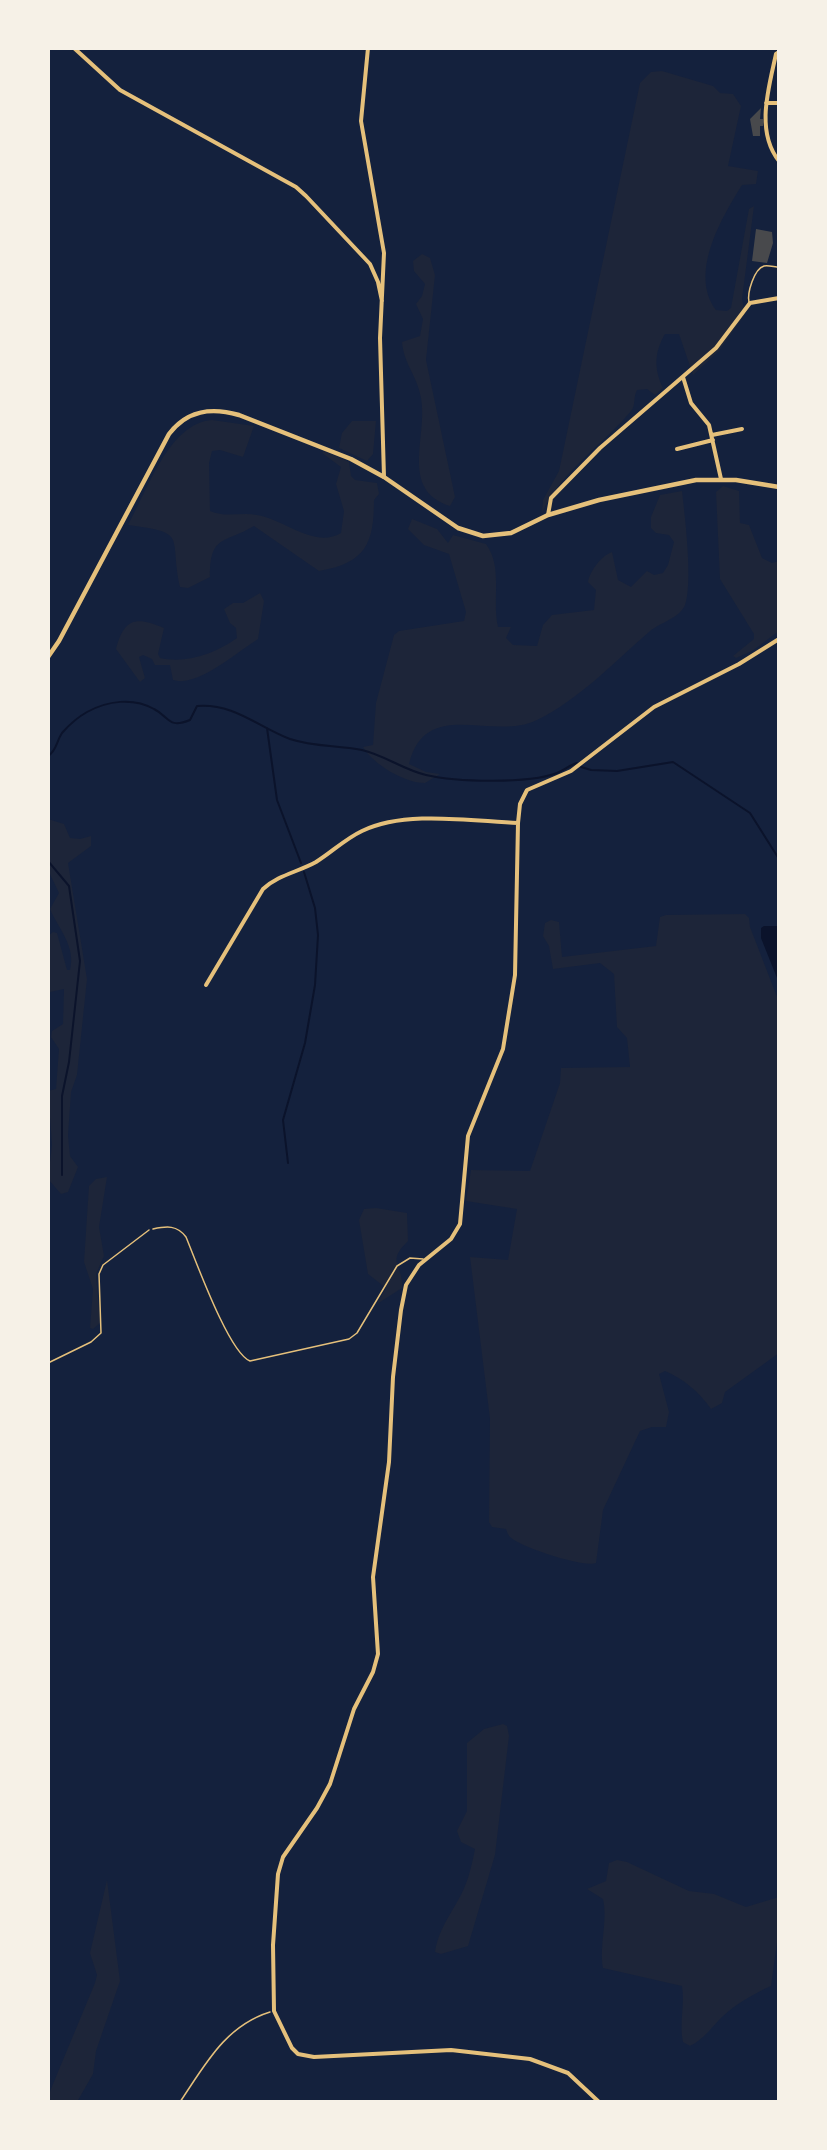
<!DOCTYPE html>
<html>
<head>
<meta charset="utf-8">
<style>
	body { margin:0 }
	#map { position:relative; width:827px; height:2150px; overflow:hidden; background:#14213d; font-family:"Fira Sans",sans-serif }
	canvas { display:block }
	.frame { position:absolute; inset:0; border:50px solid #f6f1e7; pointer-events:none }
</style>
</head>
<body>
<div id="map">
<canvas width="827" height="2150"></canvas>
<div class="frame"></div>
</div>
<script>
const c = document.querySelector('canvas').getContext('2d');
c.lineJoin = 'round';
function fill(path, color) { c.fillStyle = color; c.fill(path, 'evenodd'); }
function stroke(path, color, width, dash) { c.strokeStyle = color; c.lineWidth = width; c.lineCap = dash ? 'butt' : 'round'; c.setLineDash(dash || []); c.stroke(path); }
fill(new Path2D(`
	M662,71l51,15 7,7 13,1 8,12 -13,60 30,5 -2,13 -14,1c-21,34 -53,88 -26,125l11,1 4,-3 18,-99 5,-3 -12,93 3,15 -26,37 -26,24 -14,-41h-14c-11,19 -11,35 -2,54l-8,7 -8,-6 -10,1c-4,7 -1,16 -6,21 -29,35 -70,60 -89,102l1,-13 16,-29 81,-388 11,-11z
	M422,254l8,4 5,17 -9,85 29,137 -5,9c-51,-16 -22,-69 -29,-108 -4,-23 -17,-33 -19,-56l18,-6 3,-17 -7,-15 6,-8 3,-12 -11,-13 -1,-10z
	M212,420l42,6 -11,31 -23,-7 -8,1 -3,12 1,48c15,7 31,1 47,4 27,4 57,34 84,18l3,-22 -8,-27 5,-17 -19,-14 2,-2 25,11 2,14 4,4 22,3 2,11 -5,6c0,43 -8,63 -55,71l-65,-45c-31,18 -44,9 -44,51l-22,11 -8,-1c-11,-52 9,-54 -52,-62 19,-34 41,-102 84,-105z
	M352,421h24l-3,33 -6,7 -28,-13 3,-15z
	M723,486l16,5 1,32 9,2 13,33 10,5 7,-2v70l-27,20 -16,7 -3,-2 21,-17v-5l-34,-55 -4,-87z
	M682,491c3,25 11,93 3,114 -5,13 -26,18 -36,27 -35,30 -69,67 -112,88 -45,22 -111,-24 -128,44l17,8 14,2 -15,9c-21,0 -52,-19 -62,-36l10,-2 3,-42 18,-68 5,-4 65,-10 2,-9 -17,-58 -25,-9 -16,-16 4,-10 25,10 11,14 5,-8 33,9c17,23 6,55 12,83h13l-5,11 7,7 24,1 6,-21 9,-10 42,-5 2,-20 -8,-8c2,-11 13,-26 24,-30l6,28 13,7 16,-16 7,4 9,-2 5,-8 6,-23 -5,-7 -13,-2 -5,-5v-11l9,-22z
	M260,593l4,8 -6,38c-21,13 -61,49 -85,41l-3,-15h-15l-3,-6 -9,-4 -4,2 6,21 -5,4 -24,-33c8,-31 20,-33 48,-21l-6,26 2,4c27,6 56,-5 77,-20l-1,-10 -6,-5 -6,-14 9,-6h10z
	M48,819l16,5 6,14 10,1 11,-3v10l-23,17 19,116 -10,96 -6,17 -3,44 2,20 8,11 -10,25 -7,2 -13,-15 4,-34 -4,-54 8,-2 3,-40 -8,-12 1,-6 11,-7 1,-35 -14,3 -2,-56 5,-4 4,1 10,37h3c6,-24 -11,-40 -20,-61l9,-16 -11,-23z
	M745,914l4,4 1,9 29,75v351l-54,39 -3,11 -11,6c-12,-17 -27,-30 -46,-38l-6,3 10,38 -3,15h-14l-12,4 -37,79 -7,53c-12,5 -76,-16 -86,-26 -2,-2 -3,-5 -4,-8l-14,-2 -3,-5 1,-103 -20,-162 38,3 9,-51 -51,-8 5,-31 59,1 30,-88 1,-15 69,-1 -3,-29 -10,-11 -3,-53 -14,-11 -47,6 -4,-23 -6,-10 2,-13 6,-3 8,2 3,35 94,-11 4,-29 6,-2z
	M107,1177l-8,50 5,29 -8,18 4,49 -7,6 -3,-1 3,-39 -9,-27 5,-76 7,-7z
	M376,1208l31,5 1,28c-23,22 -4,23 -6,47l-25,16 9,-16 -18,-14 -9,-54 5,-11z
	M503,1724l4,2 2,10 -14,119 -27,91 -27,8 -6,-2c4,-26 20,-42 30,-66 4,-10 7,-22 9,-32l1,-5 -14,-7 -4,-11 10,-20v-68l17,-14z
	M617,1860l10,2 62,29 25,3 32,13 33,-10v31l-8,58c-18,8 -35,18 -49,31 -11,11 -18,22 -32,29l-7,-4c-4,-19 2,-37 -1,-56l-79,-18c-4,-23 5,-47 0,-69l-16,-10 19,-8 3,-18z
	M107,1880l13,101 -24,70 -3,23 -16,28h-29v-6l47,-113 2,-8 -7,-22z`), '#1d2539');
fill(new Path2D(`
	M764,926h15v57l-18,-45v-10z`), '#0b132b');
stroke(new Path2D(`
	M576,49v-1
	M267,728l10,72 24,63
	M48,756c9,-6 8,-14 14,-23 7,-8 16,-16 25,-21 20,-11 46,-15 67,-3 16,8 14,20 36,11l7,-14c37,-3 61,21 93,33 24,8 47,6 72,11 22,5 42,20 64,25 29,7 103,9 131,-2 7,-3 13,-8 20,-10
	M581,767l10,3 26,1 56,-9 77,51 29,46
	M48,861l21,25 11,75 -11,101 -7,34v79
	M288,1163l-5,-43 22,-77 10,-58 3,-50 -3,-27 -11,-36`), '#0b132b', 2);
fill(new Path2D(`
	M761,108l-1,11h3v7h-3v10h-7l-3,-17z
	M756,229l16,3 1,11 -6,20 -15,-2z`), '#48494c');
stroke(new Path2D(`
	M48,1363l43,-21 10,-9 -2,-59 4,-9 46,-35`), '#e5c07b', 1.5);
stroke(new Path2D(`
	M749,302c-2,-9 5,-33 15,-36 4,-1 11,1 15,1
	M153,1229c14,-3 24,-4 33,8 10,24 43,116 64,124l99,-22 8,-6 40,-67 13,-8 13,1
	M180,2102c25,-37 45,-76 90,-90`), '#e5c07b', 1.5);
stroke(new Path2D(`
	M74,48l46,42 176,97 10,9 64,68 8,18 4,19
	M368,48l-7,73 23,132 -4,85 4,139
	M779,52l-3,2c-7,33 -21,77 3,107
	M766,103h13
	M683,377l8,26 18,22 12,54
	M712,435l30,-6
	M677,449l36,-9
	M548,515l3,-17 49,-50 116,-100 34,-45 29,-5
	M206,985l57,-96c15,-14 35,-17 53,-27 16,-10 29,-23 46,-31 43,-21 109,-10 156,-8
	M599,2102l-31,-29 -38,-14 -79,-9 -137,7 -16,-3 -6,-6 -18,-37 -1,-66 5,-71 5,-17 34,-49 13,-24 24,-75 19,-37 5,-18 -5,-77 16,-115 4,-85 8,-67 5,-25 13,-20 32,-26 9,-15 8,-88 35,-87 12,-74 3,-152 2,-19 7,-14 44,-19 83,-64 85,-43 40,-25`), '#e5c07b', 4);
stroke(new Path2D(`
	M48,657l11,-16 110,-207c18,-24 42,-27 70,-19l112,44 33,18 74,51 25,8 28,-3 37,-18 51,-15 97,-20h40l43,7`), '#e5c07b', 4.5);
</script>
</body>
</html>
